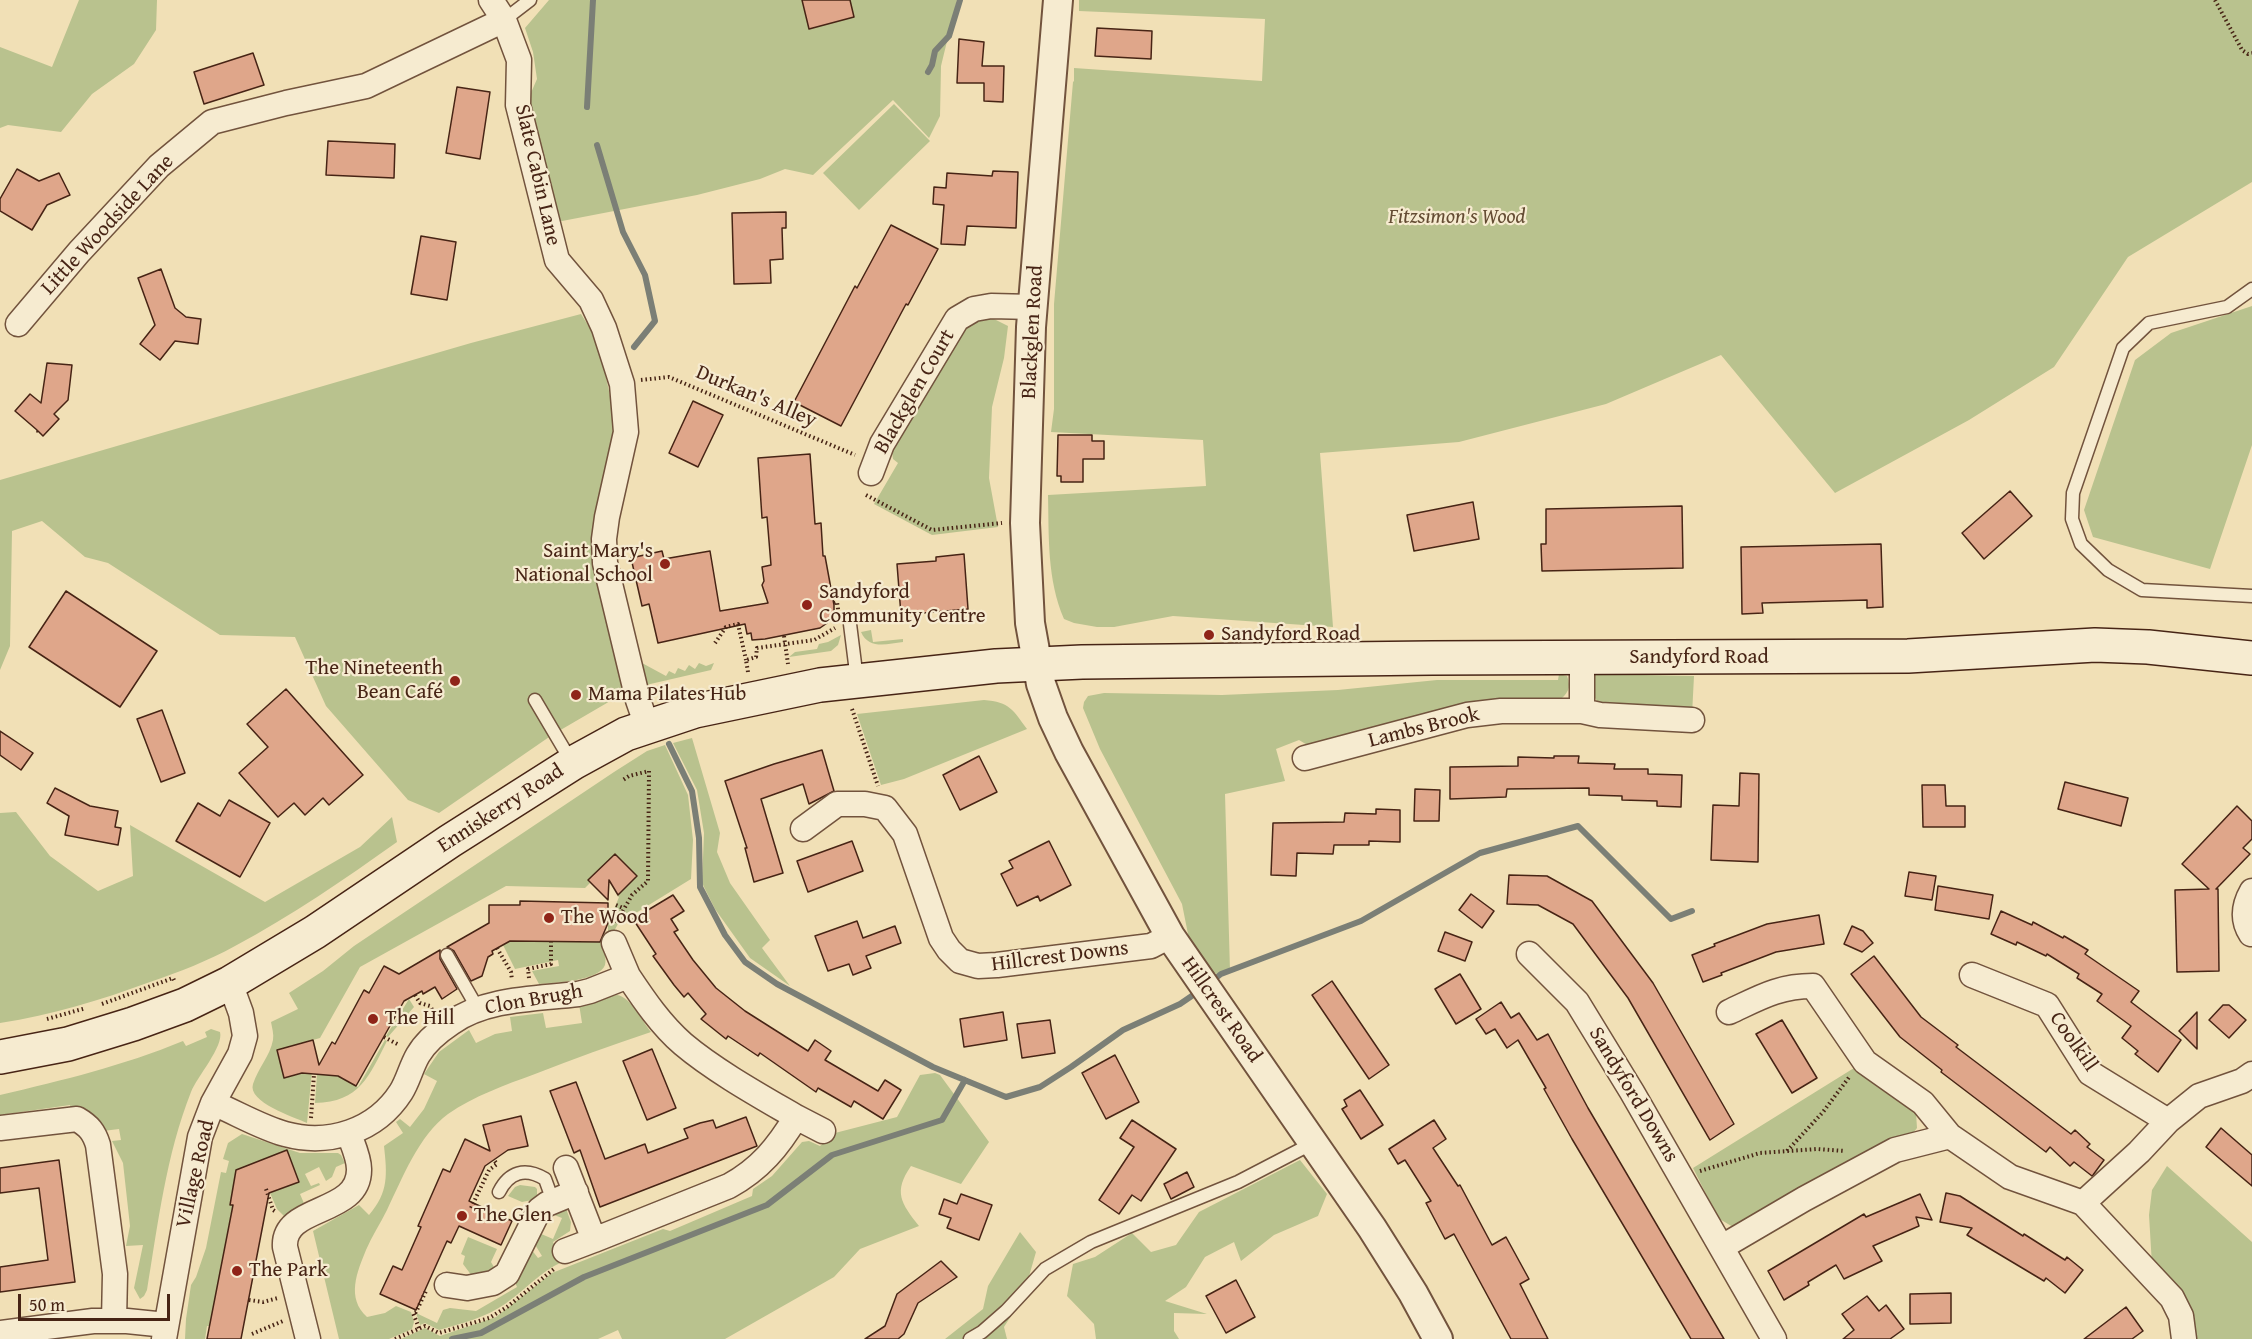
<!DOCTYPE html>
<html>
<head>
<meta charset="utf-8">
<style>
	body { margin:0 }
	#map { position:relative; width:2252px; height:1339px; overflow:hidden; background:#f1e0b6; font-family:"Gentium Book Plus",serif }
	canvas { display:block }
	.scale { position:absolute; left:18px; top:1294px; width:152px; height:27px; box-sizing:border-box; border:3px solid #472415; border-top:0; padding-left:8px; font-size:18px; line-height:21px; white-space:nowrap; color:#472415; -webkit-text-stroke:4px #f6ebd0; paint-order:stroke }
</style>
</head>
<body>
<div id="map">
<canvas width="2252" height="1339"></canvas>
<div class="scale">50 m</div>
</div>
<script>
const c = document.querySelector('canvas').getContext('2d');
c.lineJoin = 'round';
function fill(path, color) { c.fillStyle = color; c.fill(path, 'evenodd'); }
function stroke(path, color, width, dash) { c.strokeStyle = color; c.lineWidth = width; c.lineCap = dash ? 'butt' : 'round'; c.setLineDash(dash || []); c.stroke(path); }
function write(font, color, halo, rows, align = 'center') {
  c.font = font + ' "Gentium Book Plus",serif'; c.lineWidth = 4.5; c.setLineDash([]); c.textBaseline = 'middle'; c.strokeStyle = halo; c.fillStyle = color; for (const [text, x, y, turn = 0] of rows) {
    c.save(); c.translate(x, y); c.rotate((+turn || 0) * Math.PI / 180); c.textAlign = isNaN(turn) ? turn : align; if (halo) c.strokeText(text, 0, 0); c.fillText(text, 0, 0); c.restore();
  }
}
fill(new Path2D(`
	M79,0h78l-1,30 -22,34 -42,30 -31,38 -53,-7 -8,3v-81l52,20z
	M549,0h408l-16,66 -1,50 -11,22 -36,-38 -80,75 -28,-6 -25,10 -63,16 -140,27 -30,-120 10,-23 -4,-27 -8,-24z
	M1079,0h1173v182l-124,75 -74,110 -85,53 -134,73 -114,-138 -115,49 -147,38 -139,11 13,174 -160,-11 -59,11h-17l-23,-4 -10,-4c-17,-40 -15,-81 -16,-124l158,-9 -3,-46 -152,-8 3,-23v-105l19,-222 1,-1v-13l188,13 3,-62 -186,-8z
	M894,104l36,37 -71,69 -36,-37z
	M2252,306v139l-42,124 -117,-32 -9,-27 51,-150 36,-27z
	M581,314l17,27 18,82 -3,24 -16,61 -5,27v22l32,136 -72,42 -113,78 -31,-13 -82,-94 -31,-69 -75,-2 -112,-72 -23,-6 -43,-36 -30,10 -2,115 -10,24v-190l471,-137z
	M992,318l16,8 -4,32 -12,49 -3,71 9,49 -66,8 -58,-31 24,-41 -5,-4 -1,-7 73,-125 6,-5z
	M871,630l2,12 30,-3v3c-16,2 -34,8 -42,-10z
	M841,635l-3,10 -7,6 -42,6 6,-5 22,-3 2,-5 9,-2z
	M642,663l24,13 3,-5 6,3 3,-6 7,3 4,-6 6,4 4,-6 7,3 8,-3 -3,7 -65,15 -8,-15z
	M1559,674l8,2c5,12 0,19 -9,25l-249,45 -10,-6 -23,9 9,32 -60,13 5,177 -9,3 -14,-1 -16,-24 -9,-45 -82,-155 -17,-41 1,-6 4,-6 16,-3 118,2 116,-5 99,-10h121z
	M1595,674l99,2 -2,39 -92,-11c-9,-8 -10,-19 -5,-30z
	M984,700c26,2 29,10 43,29l-123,50 -23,6 -24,-71z
	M692,738l28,95 -3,19 13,31 40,57 -8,8 28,38 -40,-28 -35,-49 -13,-26 2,-50 -7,-43 -24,-47z
	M665,745l23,50 5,45 -2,39 -73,45 -10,18v-32l5,2 6,-15 -2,-1 20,-20 -22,-22 -27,26 2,3 -5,5 -79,-2 -146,81 -40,71 -43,12 7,28 28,-7 -5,52c-13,-6 -60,-21 -54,-39 5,-16 17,-28 20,-44 1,-6 -1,-12 -2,-18l27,-13 -9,-16 34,-22 31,-25 260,-174 33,-21z
	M16,812l34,44 48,35 35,-15 -3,-51 135,77 95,-55 32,-30 5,25c-52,37 -106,74 -162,104 -27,15 -56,26 -85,36 -49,18 -98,33 -150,41v-210z
	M503,941l103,1c-4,8 1,15 -1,23 -5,16 -52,18 -66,19l-7,-13 27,-5 -1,-6 -43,9 -12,-24z
	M617,995c14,2 25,26 34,37 -39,13 -78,27 -116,42 -30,11 -61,22 -87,40 -29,21 -46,65 -61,96 -7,14 -15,26 -21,40 -9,22 -20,48 1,67l18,-4 11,-7 15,6 3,10 -2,7 -23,10h-50l-26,-108 46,-26 10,10c20,-23 18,-41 15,-69l19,-13 -7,-11 4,-3 10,8 14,-18 13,-28 -13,-7 15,-22 30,-22 7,13 19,-9 17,-3 -2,-14 33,-4 3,15 36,-5 -3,-19z
	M409,999l5,8 -26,30 -2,-1z
	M211,1029l9,3c4,14 -23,45 -29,60 -25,63 -33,132 -44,198l-3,6 -4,3 -6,-11 9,-43 -17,1 4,-20 -7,-63 -11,-22 9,-1 -2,-11 -16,2 -32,-23 -1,-3 -70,10v-20c64,-15 122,-29 183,-54l3,5 21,-9 -2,-5z
	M385,1040l2,1c-18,35 -27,61 -72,62l2,-29 10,1 1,-5 30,17z
	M1854,1068l54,36 8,9 1,15 -7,9 -177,90 -15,-9 -25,-50z
	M935,1073l5,2 49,67 -28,42 -50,-18c-18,26 -10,37 8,60l-59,23 -26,28 -109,62h-103l-4,-9 -20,9h-197l24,-11 15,8 56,-19 56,-44 111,-44 7,2 82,-35 1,-7 19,-13 30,-34 7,-1 11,5 15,-13 62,-16 23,-42z
	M242,1134l58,19h38l3,2 4,8 -9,4 -4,10 -6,4 -7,-14 -14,7 6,12 8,-3 1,2 -20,9 6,14 -20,10 -9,-9 -7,-16 29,-11 -12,-32 -51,20 -6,34 3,1 -1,3 -22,118h-3l-2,13h-20l1,-20 5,-34 5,-8 10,-29 15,-76 5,1 3,-12 -6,-2 5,-16z
	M1300,1160l27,34 -9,22 -44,19 -33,26 -7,-19 -29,15 -19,30 -21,14 42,13 -33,-1v18l5,8h-83l-2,-15 -27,-28 6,-32 22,-7 37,-24 19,19 25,-7 23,-33z
	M2167,1166l85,76v97h-59l3,-11 -5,-15 -39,-48 -3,-50 3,-25z
	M520,1185l15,2 2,2v10l-15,3 -14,-6 7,-9z
	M565,1206l6,16 -1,9 -17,11 9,20c-22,10 -37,28 -57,42 -20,14 -43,19 -66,26l-14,-7 -5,2 -4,-12 21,10 6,-13 7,-2 26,3 41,-24 -3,-7 17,-31 7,9 4,-2 -8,-13 5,-10 14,6 9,-21 -13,-5z
	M1020,1232l16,20 -13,45 -19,30 3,12h-62l38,-30 5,-23z
	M468,1237l29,12 -6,13 7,12 -26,2 -9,-12 2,-8 -4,-2z`), '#b9c28e');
stroke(new Path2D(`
	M928,72l4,-7 3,-14 14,-15 11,-36
	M587,107l6,-107
	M597,145l26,87 22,43 10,46 -21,26
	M669,744l23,47 7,47 1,49 25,48 20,27 32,22 156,83 73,30 34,-10 31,-20 52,-37 57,-26 19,-13
	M1212,981l9,-7 140,-53 119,-68 98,-27 93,93 21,-8
	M452,1339l29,-6 103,-56 183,-72 65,-50 110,-35 23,-40`), '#7b7f76', 6);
const building = new Path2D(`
	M802,0h48l4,17 -45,12z
	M1097,28l55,3 -1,28 -56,-3z
	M959,39l25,3 -2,24h22l-1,36 -19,-1v-18h-27z
	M253,53l11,32 -60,19 -10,-32z
	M457,87l33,5 -10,67 -34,-6z
	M328,141l67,3 -1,34 -68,-3z
	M17,169l22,12 20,-8 11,22 -23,10 -15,25 -32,-19v-12z
	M993,171l25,1 -2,56 -49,-2 -2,19 -24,-1 3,-39 -11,-1 1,-17 12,1 1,-15 45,3z
	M786,212v16h-4l1,31 -13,1 1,23 -37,1 -2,-71z
	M891,225l47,24 -30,56 -2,-1 -65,122 -47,-24 61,-116 2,2z
	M421,236l35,6 -9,58 -36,-6z
	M161,269l14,39 11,9 15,2 -3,25 -23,-3 -15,19 -20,-16 15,-19 -17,-47z
	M47,363l25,2 -4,35 -14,14 5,5 -16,17 -5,-5 -1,1v-2l-22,-19 15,-17 11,9z
	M693,401l30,14 -25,52 -29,-14z
	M1058,435h34v6h12v18h-21v23h-22v-6h-4z
	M810,454l5,70 6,-1 2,33h2l9,49v7l-4,9 -10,7 -55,11 -13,1 -1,-7 -4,1 -2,-10 -87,19 -9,-39 -7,2 -11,-48 31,-7 2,8 46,-8 10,60 48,-8 -6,-18 2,-4 -2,-14 9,-2 -4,-48 -5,1 -4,-60z
	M2010,491l22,25 -48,43 -22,-26z
	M1473,502l6,37 -65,12 -7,-36z
	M1682,506l1,62 -141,3 -1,-27h5v-35z
	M1881,544l2,63 -16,1v-8l-105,3 1,10 -21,1 -1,-67z
	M964,554l4,55 -67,6 -4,-51 39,-3v-4z
	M66,591l91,60 -37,56 -91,-60z
	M286,689l77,86 -34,30 -6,-7 -18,17 -11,-12 -16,14 -39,-44 29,-26 -21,-23z
	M162,710l23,63 -24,9 -24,-63z
	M0,731l33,22 -12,17 -21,-15z
	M822,750l12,41 -25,13 -6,-20 -42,15 22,74 -29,9 -9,-34h2l-22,-67 49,-17z
	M979,756l18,36 -37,18 -17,-35z
	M1554,756h25l-1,7 37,1 -1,5h34v5l34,1 -1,32 -24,-1v-5l-35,-1v-4l-33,-1v-7l-82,1 -1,8 -56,2v-32l68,-1v-9l36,1z
	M1740,773l19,1 -1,88 -47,-2 2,-55 26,1z
	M2065,782l63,16 -7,28 -63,-17z
	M1922,785h23l1,21h19v21h-42z
	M55,788l35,18 28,5 -3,16 6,1 -3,17 -53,-10 4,-19 -22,-13z
	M1415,789l25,1 -1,31h-25z
	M229,800l41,23 -30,54 -64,-36 22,-38 22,13z
	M2237,806l15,15v18l-9,9 7,6 -34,35h2l1,82 -42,1 -2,-82 34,-1 -27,-25z
	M1376,809l24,1v32l-31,-1v4h-35l-1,9 -36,-1 -1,23 -25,-1 2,-52 71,-1 1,-9 31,1z
	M852,841l11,30 -55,21 -11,-31z
	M1049,841l22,44 -31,16 -2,-5 -21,10 -16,-32 12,-6 -4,-7z
	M615,854l22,22 -19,19 -9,-15 -1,20 -20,-20z
	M1909,872l27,4 -4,24 -27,-4z
	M1509,875l38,1 45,25 61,82 81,141 -24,16 -82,-142 -55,-74 -35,-19 -31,-1z
	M1938,886l55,9 -4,24 -54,-9z
	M1471,894l23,17 -12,17 -23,-18z
	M673,895l11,16 -13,8 7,11 -4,2 19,28 23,28 29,23 63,40 7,-11 16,11 -6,9 53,31 7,-11 16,10 -18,29 -29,-18 -3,6 -33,-19 -2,4 -56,-39 -2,3 -30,-20 -2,3 -25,-20 5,-5 -18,-21 -4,4 -10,-12 -21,-29 3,-2 -23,-35z
	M520,901l88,2v20l-8,19 -90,-1 -18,10 1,3 -5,3 -6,19 -11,5 -17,-30 -7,-4 42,-24v-18h31z
	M2001,911l31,14 1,-3 30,16 1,-2 24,14 -3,4 54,37 -8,11 50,38 -23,32 -23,-18 3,-3 -16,-13 9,-12 -34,-25 5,-7 -25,-16 2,-4 -32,-20 -1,2 -29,-14 -1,3 -25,-11z
	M1819,915l5,29 -48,8 -55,21 1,2 -19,7 -11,-27 23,-9 -1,-2 53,-20z
	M857,921l6,17 32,-12 6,17 -35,13 5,12 -18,7 -4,-11 -21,7 -13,-35z
	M1852,926l11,5 10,12 -11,9 -18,-8z
	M1445,932l27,10 -7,19 -27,-10z
	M440,950v9l17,30 -15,10 -7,-12 -12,7 -1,-3 -18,10 -48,85 -18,-10 -36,-3 -18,5 -7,-28 36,-10 6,25 13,-23 3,2 29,-54 5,3 15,-27 15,8z
	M1874,956l47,61 37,28 -2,2 115,87 4,-4 15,14 -3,3 17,13 -11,15 -1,1 -18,-14 -4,4 -20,-19 -4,5 -105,-80 1,-2 -42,-33 -49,-63z
	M1460,974l21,35 -25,15 -21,-35z
	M1332,981l57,84 -20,14 -57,-84z
	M1501,1002l10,16 8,-5 18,27 11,-6 40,74 136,231h-33l-119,-200 -28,-50 2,-1 -28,-48 -11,8 -12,-19 -9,5 -10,-15z
	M2223,1005h6l17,15 -17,18 -20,-18z
	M1003,1012l4,28 -43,7 -4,-28z
	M2197,1012v37l-18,-18z
	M1050,1020l5,33 -33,5 -5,-34z
	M1782,1020l35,58 -25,15 -36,-59z
	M652,1049l24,59 -29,12 -24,-59z
	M1115,1055l24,47 -33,17 -24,-46z
	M576,1082l29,77 40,-15 3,9 40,-15 -4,-9 16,-6 13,-3 3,8 30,-11 11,29 -157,61 -20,-57 -6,3 -24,-62z
	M1360,1090l23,35 -22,14 -19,-30 5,-3 -3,-6z
	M521,1116l7,30 -20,4 -23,16 -16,35 43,20 -11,24 -42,-19 -8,17 -4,-2 -31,69 -36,-16 13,-28 9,4 19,-43 -3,-1 25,-57 7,3 15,-33 25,12 -7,-26z
	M1132,1120l44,29 -35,52 -9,-6 -13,19 -20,-14 35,-53 -14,-9z
	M1434,1120l12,19 -13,9 25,38 2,-1 32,60 14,-8 23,42 -9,5 28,55h-37l-57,-105 -9,5 -19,-36 5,-2 -26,-41 -7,4 -9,-15z
	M2221,1128l31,27v31l-46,-39z
	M287,1150l12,32 -30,11 -28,146h-34l26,-134h-3l6,-35z
	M59,1160l16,122 -75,10v-25l48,-7 -9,-72 -39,5v-25z
	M1187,1172l7,15 -23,12 -7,-15z
	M1946,1193l14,3 63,40 1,-2 41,26 2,-3 16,13 -18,23 -19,-15 -2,3 -77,-46 5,-7 -32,-6z
	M961,1194l31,11 -13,35 -32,-12 4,-10 -12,-4 5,-15 13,5z
	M1920,1194l12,26 -16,-3 3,9 -46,20 9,15 -38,18 -8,-14 -28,17 1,3 -25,15 -16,-29 96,-57 2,3z
	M941,1261l16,16 -39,26 -14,31 -6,5h-33l20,-13 12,-32z
	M1236,1280l19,37 -29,16 -20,-37z
	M1951,1293v30l-41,1v-30z
	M1867,1296l12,15 7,-6 18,24 -14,10h-47l11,-9 -12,-16z
	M2126,1307l17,24 -11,8h-48z`);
fill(building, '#dfa68a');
stroke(building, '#472415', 1.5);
const service = new Path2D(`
	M504,20l26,-20
	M2252,289l-25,18 -78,16 -26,25 -50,145 -1,26 9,25 27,26 34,20 110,6
	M850,624l7,56
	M535,700l36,61
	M447,955l31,54
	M499,1192c10,-20 26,-25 46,-13l8,22
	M970,1339l12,-7 24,-21 39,-42 46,-27 147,-60 75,-39`);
const minor = new Path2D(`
	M491,0l13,20 15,40 -1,45 39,155 34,40 13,28 18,56 4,48 -19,85 -3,22 1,24 33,137 9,26
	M18,324l61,-72 80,-86 53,-44 74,-19 80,-17 138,-66
	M871,473l11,-29 75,-125 17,-10 17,-3 42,1
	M1582,657v54
	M1305,758l162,-43 34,-4h81l18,4 92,5
	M803,829l34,-25h28l20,4 20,26 36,104 8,12 11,11 18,5 19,-1 154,-19 19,-10
	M2251,934c-9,-14 -7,-29 1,-43
	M614,943l14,33
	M1529,954l48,48 55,90 142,247
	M1972,975l75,30 43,68 78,48
	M1729,1012c30,-14 49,-26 84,-26l52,76 58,41 27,33 60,41 73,26 89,95 9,18 3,23
	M213,1103c24,10 47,24 72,31 44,12 91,-3 116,-42 7,-11 10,-25 17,-37 7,-12 21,-24 33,-32 35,-25 85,-24 127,-29l12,-3 38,-15c16,24 33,49 55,68 32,27 77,52 113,73 -18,30 -36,52 -67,69l-135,54 -28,-72
	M796,1117l27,14
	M0,1128l77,-9c12,7 17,13 21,26l17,129 -1,47
	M2083,1203l56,-51 29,-31 31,-25 43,-15 10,-7
	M1722,1247l82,-48 91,-49 55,-14
	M565,1251l29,-11
	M447,1285l20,3 26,-5 14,-9 32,-64 8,-6 29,-12
	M0,1333l93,-12h34l39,4
	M164,1339l36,-202 13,-34 27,-49 5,-18 -4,-23 -11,-30
	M308,1339l-23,-92c-3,-43 75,-31 74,-78 0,-11 -6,-24 -10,-35`);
const tertiary = new Path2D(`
	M1058,0l-27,327 -6,196 5,100 11,61 12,34 16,34 101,184 202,292 41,65 25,46`);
const secondary = new Path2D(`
	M0,1057l68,-13 65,-20 52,-19 45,-22 85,-51 135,-91 123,-78 53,-29 69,-23 125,-26 176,-19 86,-4 350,-4 476,-2 187,-11 53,2 104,11`);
stroke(service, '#72533d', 15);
stroke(minor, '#72533d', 27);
stroke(tertiary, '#72533d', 32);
stroke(secondary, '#472415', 36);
stroke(new Path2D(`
	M2215,0l27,50 6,4 4,-1
	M641,380l28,-3 186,78
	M866,495l66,35 70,-7
	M834,603l3,-1 2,14
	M784,636l4,28
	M715,643l11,-16 12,-3 8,36
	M748,672l-2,-12 10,-3 1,-9 57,-8 21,-12
	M852,709l26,77
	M616,905l7,3
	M616,923l16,-28 16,-14 1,-110 -20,5 -6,4
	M497,948l14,24 1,8
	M529,978l-1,-9 23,-5v-23
	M415,995l5,8 10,3 3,5
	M102,1004l71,-26 2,4
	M47,1019l39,-11
	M384,1037l15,8
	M311,1118l3,-44
	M1787,1151l36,-39 27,-36
	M1700,1171l60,-18 57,-4 28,2
	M266,1189l7,21 3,2
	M471,1208l18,-38 8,-6 -3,-4
	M249,1300l14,2 15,-4
	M419,1328l-6,-15 3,-1 10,-21
	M252,1334l31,-13
	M395,1339l30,-13 14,7 50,-15 18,-11 47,-38`), '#472415', 4, [1.5, 3]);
stroke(service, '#f6ebd0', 12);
stroke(minor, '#f6ebd0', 24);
stroke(tertiary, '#f6ebd0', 28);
stroke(secondary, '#f6ebd0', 33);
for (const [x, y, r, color] of [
	[665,564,6,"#8f2418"],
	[807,605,6,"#8f2418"],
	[1209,635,6,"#8f2418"],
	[455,681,6,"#8f2418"],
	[576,695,6,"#8f2418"],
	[549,918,6,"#8f2418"],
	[373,1019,6,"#8f2418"],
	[462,1216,6,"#8f2418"],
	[237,1271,6,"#8f2418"]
]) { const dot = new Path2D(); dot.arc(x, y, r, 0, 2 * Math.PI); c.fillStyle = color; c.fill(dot); stroke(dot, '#f6ebd0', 2); }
write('21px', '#472415', '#f6ebd0', [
	["Slate Cabin Lane",537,175,77],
	["Little Woodside Lane",108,225,-47],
	["Blackglen Road",1033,332,-87],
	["Blackglen Court",915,392,-60],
	["Durkan's Alley",756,397,23],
	["Sandyford Road",1699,658],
	["Lambs Brook",1424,728,-14],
	["Enniskerry Road",501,809,-33],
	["Hillcrest Downs",1060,957,-7],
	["Clon Brugh",534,1000,-10],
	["Hillcrest Road",1221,1010,55],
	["Coolkill",2073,1042,55],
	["Sandyford Downs",1633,1095,59],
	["Village Road",196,1174,-77]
]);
write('italic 21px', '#644c33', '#f6ebd0', [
	["Fitzsimon's Wood",1457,218]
]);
write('21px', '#472415', '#f6ebd0', [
	["Saint Mary's",653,552,"right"],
	["National School",653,576,"right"],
	["Sandyford",819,593],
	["Community Centre",819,617],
	["Sandyford Road",1221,635],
	["The Nineteenth",443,669,"right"],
	["Bean Café",443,693,"right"],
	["Mama Pilates Hub",588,695],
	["The Wood",561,918],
	["The Hill",385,1019],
	["The Glen",474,1216],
	["The Park",249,1271]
], 'left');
</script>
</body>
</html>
